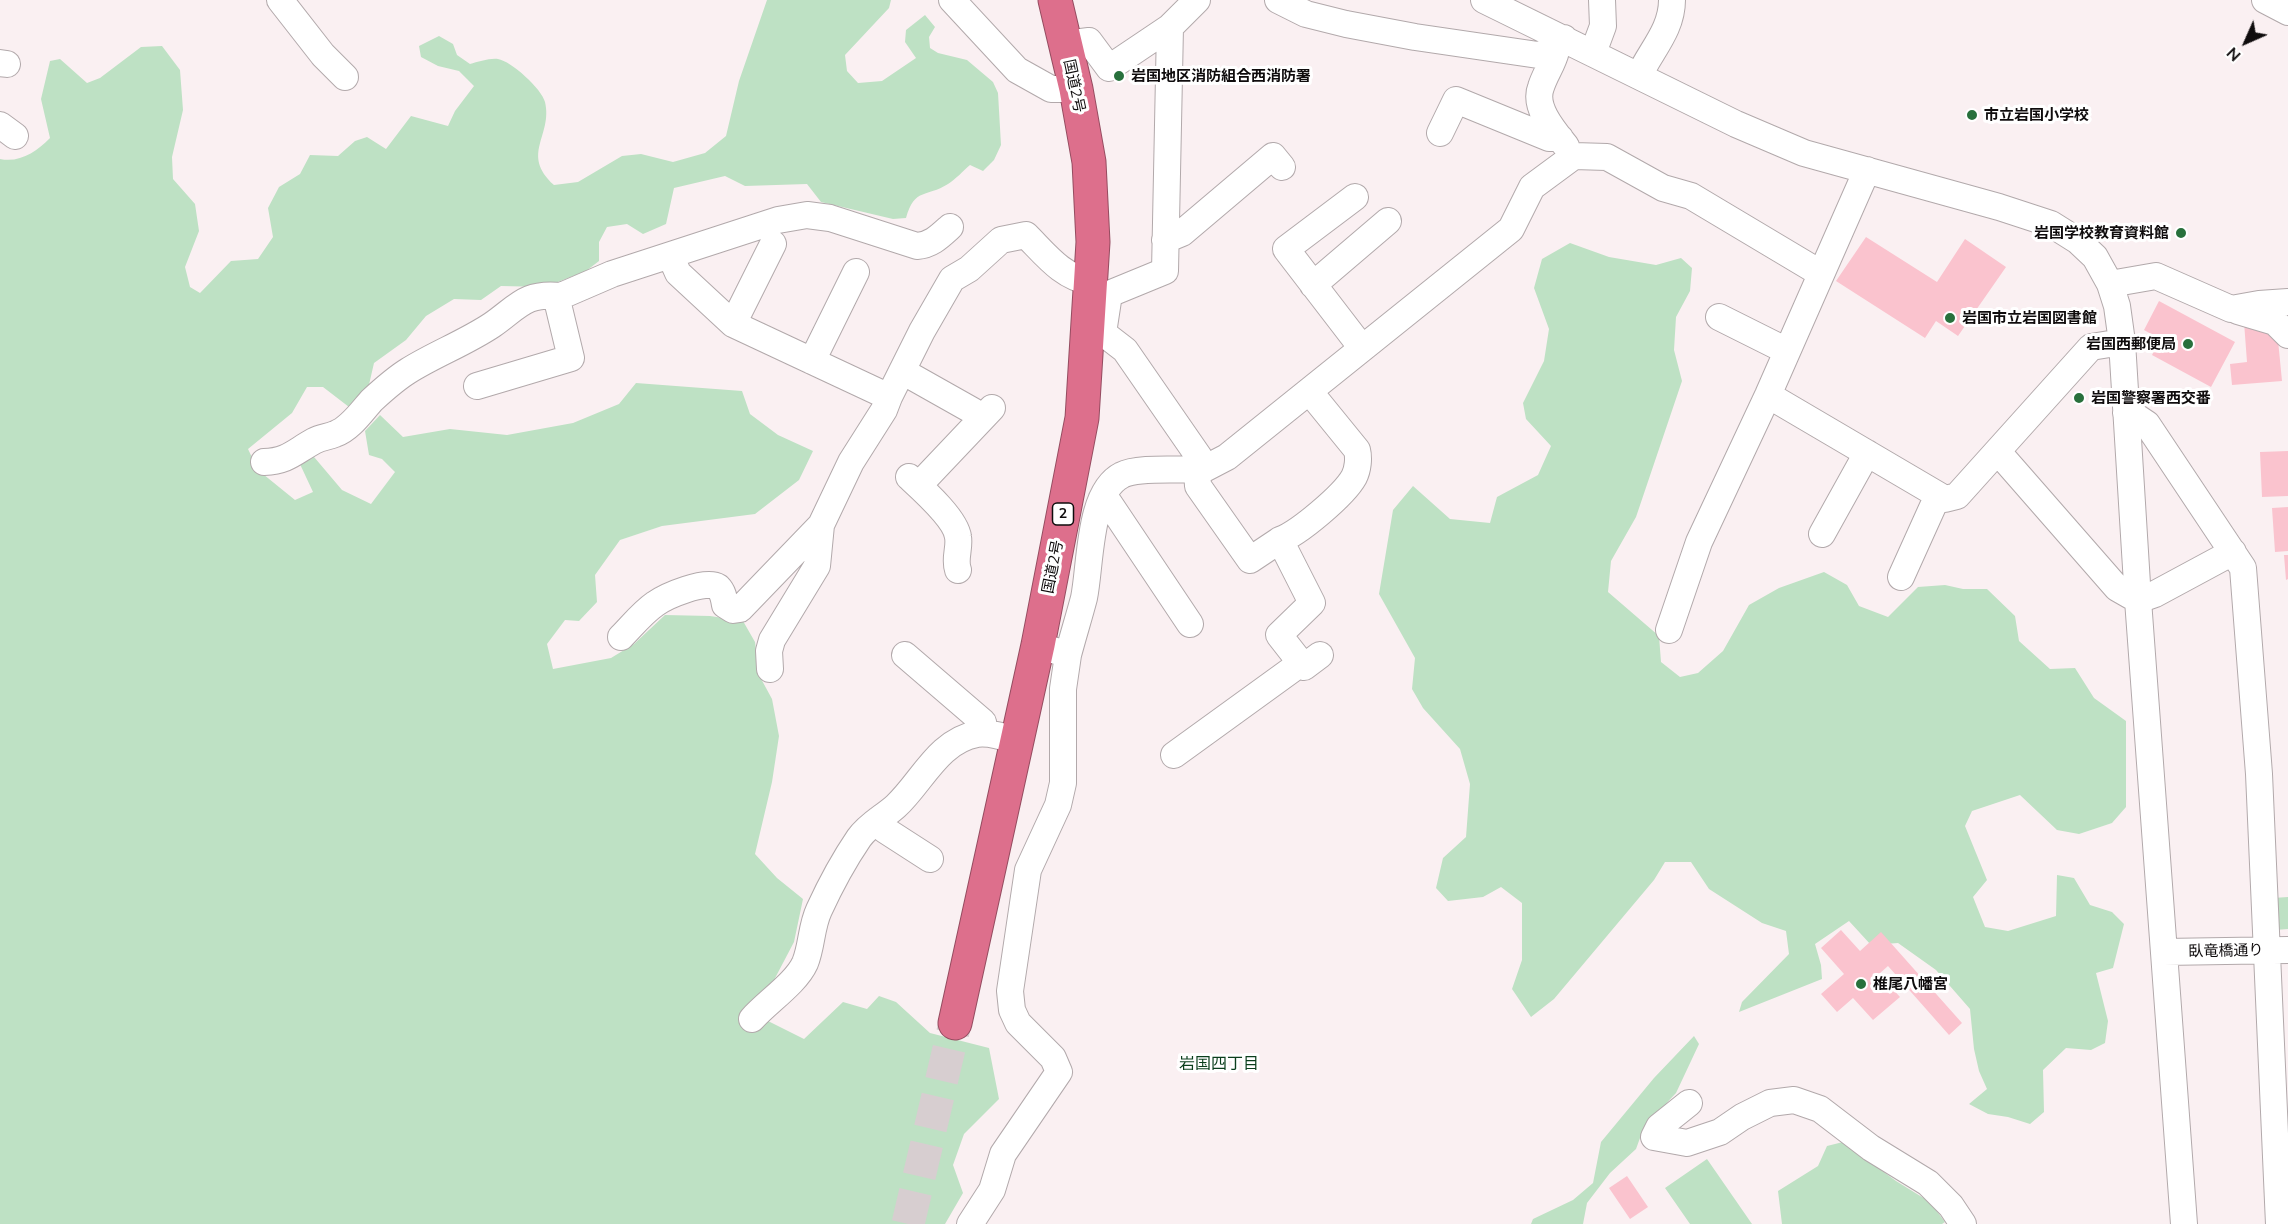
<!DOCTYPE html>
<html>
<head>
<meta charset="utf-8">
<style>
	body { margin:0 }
	#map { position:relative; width:2288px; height:1224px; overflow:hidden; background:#faf0f2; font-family:Mulish,sans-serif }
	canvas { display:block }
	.north { position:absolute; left:2216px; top:12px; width:60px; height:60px; -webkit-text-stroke:4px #fff; paint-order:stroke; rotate:225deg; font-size:16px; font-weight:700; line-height:24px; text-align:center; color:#0f0c0d }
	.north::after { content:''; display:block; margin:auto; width:21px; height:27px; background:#0f0c0d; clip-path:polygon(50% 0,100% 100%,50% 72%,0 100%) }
</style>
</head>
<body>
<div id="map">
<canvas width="2288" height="1224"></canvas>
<div class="north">N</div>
</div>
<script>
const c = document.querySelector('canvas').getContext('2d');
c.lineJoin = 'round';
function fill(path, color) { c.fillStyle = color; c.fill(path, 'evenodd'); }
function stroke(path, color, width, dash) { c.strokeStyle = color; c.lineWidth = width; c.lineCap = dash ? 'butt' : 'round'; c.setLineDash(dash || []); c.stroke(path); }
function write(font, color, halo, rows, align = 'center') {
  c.font = font + ' Mulish,"Noto Sans JP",sans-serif'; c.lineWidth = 6; c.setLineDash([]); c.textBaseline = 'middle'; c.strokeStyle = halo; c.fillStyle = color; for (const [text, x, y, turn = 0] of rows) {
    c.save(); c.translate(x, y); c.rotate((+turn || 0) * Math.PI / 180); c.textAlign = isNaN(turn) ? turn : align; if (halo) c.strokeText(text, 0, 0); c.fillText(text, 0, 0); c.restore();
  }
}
fill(new Path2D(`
	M767,0h124l-2,8 -44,47 2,16 11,12 24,-2 34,-23 -11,-16 1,-12 19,-15 10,12 -6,10 1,11 8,5 29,7 26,22 5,11 3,52 -7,15 -11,11 -13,-6c-7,6 -14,14 -22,19 -22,14 -33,3 -42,34l-13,1 -72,-17 -14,-18 -62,2 -20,-10 -51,12 -8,36 -23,10 -16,-10 -20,3 -8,15v19l-13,10 -41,16 -44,-1 -20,14 -27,-1 -28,17 -20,24 -32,23 -6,26 -19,18 -26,-20h-16l-15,26 -44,36 10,21 37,30 18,-8 -14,-30 10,-11 33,39 29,14 24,-32 -13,-13 -13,-4 -4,-24 15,-16 23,22 47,-8 57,6 66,-12 46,-19 17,-21 106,8 8,23 28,21 35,16 -14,29 -44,34 -93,12 -42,14 -25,35 2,27 -18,19 -14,-1 -18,24 6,25 58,-11 23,-14 31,-29 45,1 33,5 12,21 4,33 13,24 7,37 -7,46 -17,72 22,24 26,21 -9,43 -21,40 -11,36 42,21 39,-37 24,7 12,-13 17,6 34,31 59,15 10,51 -35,35 -11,31 10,28 -18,31h-945v-1065c20,4 36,-7 50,-21l-9,-39 9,-38 10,-2 27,24 13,-5 41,-31 21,-1 18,24 3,40 -11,47 1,22 22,25 4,27 -14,36 5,20 10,6 31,-32 27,-2 15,-22 -5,-29 11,-21 21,-13 10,-19 28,1 17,-15 12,-4 19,12 25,-33 37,10 7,-15 19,-25 -15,-15 -21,-5 -17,-9 -2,-11 20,-10 14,8 4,11 13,9c8,-2 19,-6 28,-5 13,2 44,30 47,43 8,34 -25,52 9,83l24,-3 44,-26 19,-2 32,8 32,-9 21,-17 13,-55z
	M1570,243l39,14 47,8 25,-7 11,10 -2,23 -14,26 -2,33 8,31 -46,136 -25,44 -3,31 51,44 2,26 19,15 18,-4 25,-22 26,-46 30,-17 45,-16 23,13 12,21 29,11 30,-30 27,-2 18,4h24l28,27 4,25 31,28 25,-1 19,30 32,23v86l-14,16 -33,11 -22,-4 -37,-35 -48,16 -7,15 22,54 -14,17 12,30 23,4 48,-15 1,-41 17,3 16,27 22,7 12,12 -11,44 -17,5 12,48 -3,22 -14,7 -25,-2 -23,22 1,42 -14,12 -22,-7 -20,-3 -19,-10 18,-15 -8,-18 -5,-22 -4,-40 -34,-39 -38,-27 -27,2 -22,-24 -34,23 6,21 1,14 -83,33 3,-10 47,-48 -3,-23 -24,-8 -53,-34 -18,-27h-26l-11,18 -100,119 -23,18 -19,-28 10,-29v-57l-21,-16 -18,10 -35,4 -12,-13 7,-30 23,-21 4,-53 -10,-35 -37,-41 -11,-19 3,-31 -36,-64 14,-84 20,-24 37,33 40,4 7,-26 41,-22 13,-29 -25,-27 -3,-16 21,-42 5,-32 -15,-41 8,-29z
	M2288,897v32l-13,1 -2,-32z
	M1694,1036l5,8 -23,49 -32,34 -8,22 -26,24 -23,30 -4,21h-52l2,-5 40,-19 20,-17 8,-41 53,-64z
	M1843,1142l53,39 34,21 15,20 -3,2h-160l-4,-33 40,-25 9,-20z
	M1707,1159l45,65h-62l-25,-36z`), '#bee1c4');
fill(new Path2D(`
	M1866,237l71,45 28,-43 41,28 -48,69 -22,-15 -11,17 -89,-57z
	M2159,301l76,41 -24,45 -59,-32 8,-16 -16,-9z
	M2260,321l18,19 4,41 -50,4 -2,-21 17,-2 -3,-40z
	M2288,451v45l-26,1 -2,-45z
	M2288,507v44l-13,1 -3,-44z
	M2284,555h4v24l-2,1z
	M1841,930l19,21 21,-19 81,91 -13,12 -61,-69 -9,8 21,23 -27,23 -20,-22 -16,14 -16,-18 23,-20 -23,-26z
	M1627,1176l21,31 -18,12 -21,-31z`), '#fac3ce');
stroke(new Path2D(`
	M908,1224l47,-201`), '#d7ced0', 33, [33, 16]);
const minor = new Path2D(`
	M280,0l43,55 22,22
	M952,0l65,70 34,19h25
	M1278,0l28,14 40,10 69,13 123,18 18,-4 8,-13
	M1484,0l252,124 68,29 195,54 52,17 27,17 17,16 15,27 7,22 5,36 16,258 46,624
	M2265,0l23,12
	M1066,44l23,-3 20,27 61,-41 27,-27
	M1556,51c-3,13 -11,23 -15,36 -8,20 13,44 25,59
	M1593,53l10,-27 -1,-26
	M0,63l7,1
	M1639,76c12,-26 33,-46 33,-76
	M0,125l15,11
	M1440,133l16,-33 93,38h11
	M1355,197l-69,52 76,99
	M1165,240l17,-7 91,-77 9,11
	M671,257l7,16 55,51 156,73 33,-66 30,-52 17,-10 32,-29 25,-5c20,20 36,42 65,47
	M2110,284l46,-8 75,33 28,-5 29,-2
	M1313,285l75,-64
	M2238,311l37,11 13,13
	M1719,317l68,34
	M733,324l40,-80
	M1089,327l14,6 22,17 74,107 5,12 23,-12 284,-228 21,-42 42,-31 33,1 56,31 28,8 129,77
	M1103,333l6,-39 56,-23 5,-244
	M812,361l44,-89
	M902,371l71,40 7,8
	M477,386l94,-28 -13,-54 3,-8 51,-22 166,-54 29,-5 23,3 87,28c14,-1 22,-9 33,-19
	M1768,395l177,104 12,-3 134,-149 31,-5
	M2126,413l6,1 15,10 96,144 16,206 20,450
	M1998,452l119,136 21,12 17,-6 78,-42
	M264,462c24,-1 30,-10 50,-21 7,-4 14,-4 21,-7 15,-5 27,-23 37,-34 11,-10 23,-21 36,-29 27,-17 57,-28 84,-46 26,-18 33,-33 69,-29
	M1197,470l1,16 52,74 30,-20 32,63 -33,32 25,32 16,-12
	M909,477c13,12 47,42 49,60 2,11 -4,22 0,33
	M919,485l73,-77
	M1102,498l7,5 81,121
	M1822,534l45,-81
	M1280,540c19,-7 64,-45 74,-63 4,-8 5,-19 3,-27l-48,-59
	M1901,577l37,-82
	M1669,630l30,-88 69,-147 99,-225
	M621,637c11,-11 21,-24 34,-33 11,-8 51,-25 63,-17 5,5 6,11 7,18l8,5 7,-1 81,-84
	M1053,650l15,5c5,-19 11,-38 16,-57 7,-34 4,-106 38,-123 16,-9 62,-4 82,-6
	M905,655l78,67 2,11
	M770,669l-1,-18 3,-11 45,-74 4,-41 30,-63 33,-52 5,-13
	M1174,755l127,-92
	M878,820l7,10 45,29
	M2164,952l124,-2
	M752,1019c15,-17 44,-36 53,-56 7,-17 6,-36 14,-53 11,-24 25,-50 40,-72 10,-14 25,-21 37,-32 26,-24 42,-65 81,-72 13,-2 27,3 40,7
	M1689,1103l-30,24 -5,10 33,6 33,-11 22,-15 28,-14 24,-3 26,9 51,39 57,35 23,23 12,18
	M970,1224l22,-34 11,-36 56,-82 -6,-14 -35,-35 -6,-13 -2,-19 18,-121 30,-65 5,-22v-94l5,-34`);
const highway = new Path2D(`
	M955,1023l83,-378 44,-227 11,-176 -4,-80 -13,-73 -21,-89`);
stroke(minor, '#b2a9ab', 28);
stroke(highway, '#954c60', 35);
stroke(minor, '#fff', 26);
stroke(highway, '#dd6f8c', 33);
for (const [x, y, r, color] of [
	[1119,76,6,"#28703c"],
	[1972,115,6,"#28703c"],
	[2181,233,6,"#28703c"],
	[1950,318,6,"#28703c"],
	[2188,344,6,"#28703c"],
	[2079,398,6,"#28703c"],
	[1861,984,6,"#28703c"]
]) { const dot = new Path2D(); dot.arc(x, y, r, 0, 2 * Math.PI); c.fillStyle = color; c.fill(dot); stroke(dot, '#fff', 2); }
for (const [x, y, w] of [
	[1063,514,21]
]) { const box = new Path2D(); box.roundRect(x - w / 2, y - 11, w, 22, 4.5); c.fillStyle = '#fff'; c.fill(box); stroke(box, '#0f0c0d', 1.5); }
write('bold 14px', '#0f0c0d', null, [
	["2",1063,514]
]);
write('bold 15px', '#0f0c0d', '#fff', [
	["岩国地区消防組合西消防署",1131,76],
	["市立岩国小学校",1984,115],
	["岩国学校教育資料館",2169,233,"right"],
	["岩国市立岩国図書館",1962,318],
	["岩国西郵便局",2176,344,"right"],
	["岩国警察署西交番",2091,398],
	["椎尾八幡宮",1873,984]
], 'left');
write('15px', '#0f0c0d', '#fff', [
	["国道2号",1074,86,78],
	["国道2号",1053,567,-79],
	["臥竜橋通り",2226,951,-1]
]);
write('16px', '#0a3e1c', '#fff', [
	["岩国四丁目",1219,1064]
]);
</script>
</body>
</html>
